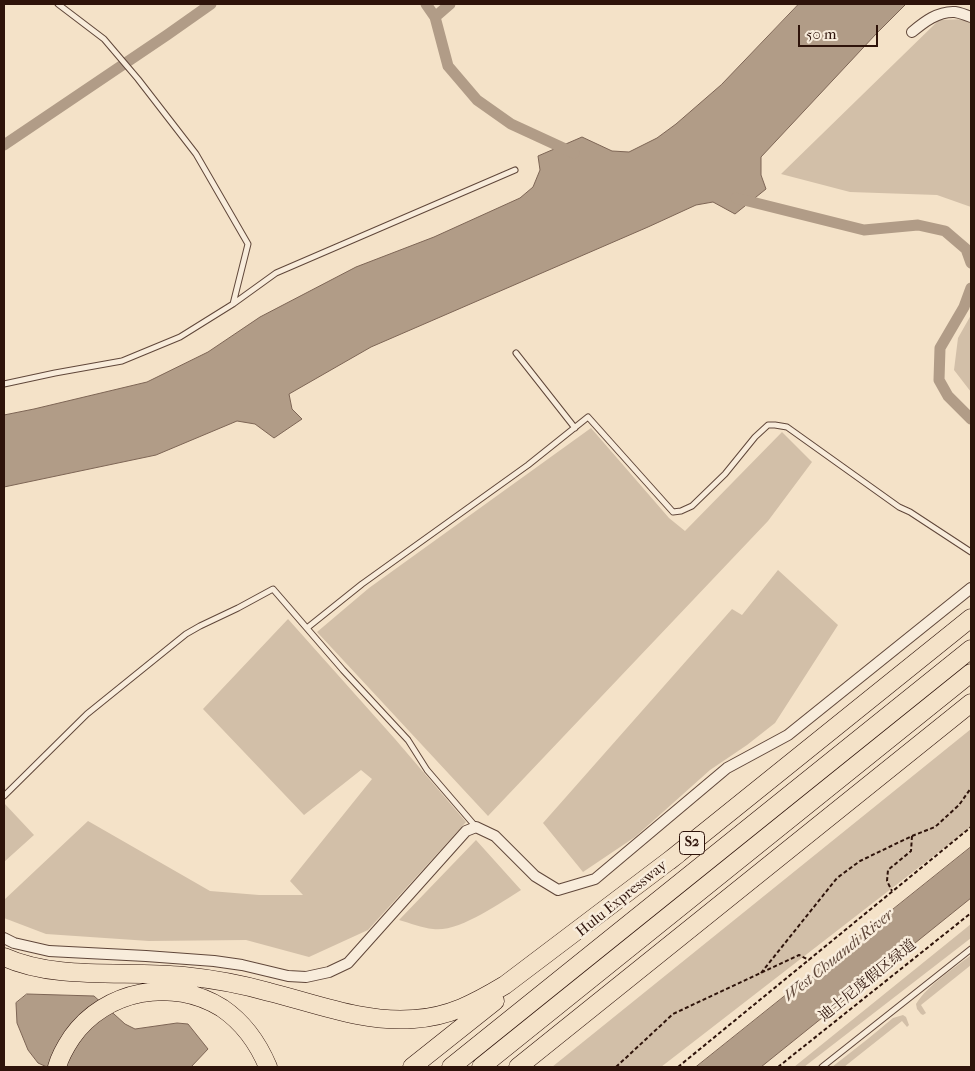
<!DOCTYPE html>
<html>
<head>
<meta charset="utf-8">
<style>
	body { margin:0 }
	#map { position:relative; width:975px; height:1071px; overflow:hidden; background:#f4e2c8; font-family:"IM FELL French Canon",serif }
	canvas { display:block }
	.frame { position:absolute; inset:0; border:5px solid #2e130a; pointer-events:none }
	.scale { position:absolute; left:798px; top:25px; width:80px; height:22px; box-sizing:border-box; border:2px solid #2e130a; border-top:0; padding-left:6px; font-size:15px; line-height:18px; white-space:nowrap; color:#2e130a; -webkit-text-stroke:4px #f8ecdb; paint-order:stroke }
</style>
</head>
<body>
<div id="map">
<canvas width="975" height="1071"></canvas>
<div class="frame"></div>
<div class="scale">50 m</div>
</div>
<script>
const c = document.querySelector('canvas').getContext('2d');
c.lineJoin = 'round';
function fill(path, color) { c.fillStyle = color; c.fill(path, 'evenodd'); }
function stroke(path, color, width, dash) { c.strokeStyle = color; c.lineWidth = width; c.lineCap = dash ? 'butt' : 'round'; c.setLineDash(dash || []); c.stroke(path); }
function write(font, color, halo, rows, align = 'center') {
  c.font = font + ' "IM FELL French Canon","Noto Serif SC",serif'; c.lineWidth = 5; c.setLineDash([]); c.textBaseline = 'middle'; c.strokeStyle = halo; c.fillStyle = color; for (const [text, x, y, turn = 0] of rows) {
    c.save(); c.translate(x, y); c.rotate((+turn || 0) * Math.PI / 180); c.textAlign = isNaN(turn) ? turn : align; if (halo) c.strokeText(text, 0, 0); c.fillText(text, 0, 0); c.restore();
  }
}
fill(new Path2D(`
	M964,19l7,4v184l-34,-12 -87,-3 -69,-18 158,-154z
	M971,315v77l-17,-22 4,-32z
	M591,428l78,90 16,13 97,-99 30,30 -44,59 -280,295 -171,-184 52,-44z
	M778,570l60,55 -63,98 -28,22 -37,25 -75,67 -52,35 -40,-49 189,-214 10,6z
	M288,619l107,120 71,83 -98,108 -59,27 -63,-17 -97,1 -103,-7 -42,-16v-18l84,-79 122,70 49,4h44l-13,-14 82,-102 -11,-9 -57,45 -101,-106z
	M971,729v98l-310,240h-109z
	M4,803l30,32 -30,27z
	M476,840l45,50c-21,13 -63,43 -88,39 -11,-1 -23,-6 -34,-9z
	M971,924v14l-167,129h-10z
	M971,955v10l-50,40 5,8 -3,2 -2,-1 -4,-5 -1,-5c12,-19 37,-35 55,-49z
	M903,1015l3,2 3,8 -2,2 -5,-6 -58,46h-12l37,-29 24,-20z`), '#d2bfa8');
const water = new Path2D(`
	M799,4h107l-30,30 -115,123v18l5,14 -31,25 -22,-12 -17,3 -48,22 -277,120 -82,47 3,15 10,10 -28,19 -19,-14 -18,-3 -81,34 -152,32v-72l30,-6 113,-27 61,-30 52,-35 96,-50 78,-30 86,-39 13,-11 7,-17 -2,-14 44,-19 30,14 17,1 28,-14 19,-14 45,-39z
	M971,847v51l-210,169h-65z
	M27,994l67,2 31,28 10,5 42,-6 11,1 20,25 -17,18h-144l-9,-4 -10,-13 -11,-27 -1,-20z`);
fill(water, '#b19c87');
stroke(water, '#7d6555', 1);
stroke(new Path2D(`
	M426,4l9,13 13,49 29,34 34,24 63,29
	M435,17l15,-13
	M4,145l163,-110 44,-31
	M736,198l128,32 54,-5 27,6 21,18 5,14
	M971,288l-7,19 -24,41 -1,32 9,16 23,23`), '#b19c87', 11);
const lane = new Path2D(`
	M58,4l46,35 34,40 58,75 52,90 -15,60
	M516,353l59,75
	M4,384l51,-11 67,-12 58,-24 53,-33 43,-31 239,-103
	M307,628l55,-44 166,-119 60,-48 85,95 8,-1 11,-5 33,-32 30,-37 13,-12h7l12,2 112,80 11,5 61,40
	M4,796l83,-82 99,-80 14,-8 38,-18 35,-19 70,81 65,70 19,30 49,57
	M822,1067l149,-118`);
const street = new Path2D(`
	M912,32c12,-10 26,-21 43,-20 6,1 11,3 16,5
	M4,938l10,5 35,8 97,5 68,5 28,4 46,11 18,1 23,-5 19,-9 118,-132 10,-4 19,9 40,40 23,14 37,-11 132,-111 61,-33 183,-147`);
const highway = new Path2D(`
	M669,861l302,-243
	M4,957c53,24 122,13 180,19 29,3 57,8 85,16 48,12 95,31 145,27 35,-2 61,-16 91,-34l173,-131
	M57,1067c3,-11 9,-21 15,-30 33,-47 101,-60 150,-29 22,15 36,35 46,59
	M412,1067l83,-66
	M451,1067l520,-418
	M481,1067l490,-394
	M518,1067l453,-364`);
stroke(lane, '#60473a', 7);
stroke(street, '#60473a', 12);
stroke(highway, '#2e130a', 19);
stroke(new Path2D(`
	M912,836l23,-9 24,-22 12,-17
	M761,973l76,-95 23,-17 52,-25 -1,15 -23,19 -1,11 5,10
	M616,1067l57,-53 126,-59 10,5
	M678,1067l293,-240
	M778,1067l193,-154`), '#2e130a', 2, [4, 2.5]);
stroke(lane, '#f8ecdb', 5);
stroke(street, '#f8ecdb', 10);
stroke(highway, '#f4e2c8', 18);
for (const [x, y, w] of [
	[692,843,25]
]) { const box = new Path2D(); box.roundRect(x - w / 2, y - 11.5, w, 23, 4); c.fillStyle = '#f8ecdb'; c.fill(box); stroke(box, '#2e130a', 1); }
write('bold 14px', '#2e130a', null, [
	["S2",692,843]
]);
write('15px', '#2e130a', '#f8ecdb', [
	["Hulu Expressway",622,899,-39],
	["迪士尼度假区绿道",868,981,-39]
]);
write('italic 16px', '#624a3c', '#f8ecdb', [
	["West Chuandi River",839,956,-39]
]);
</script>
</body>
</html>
